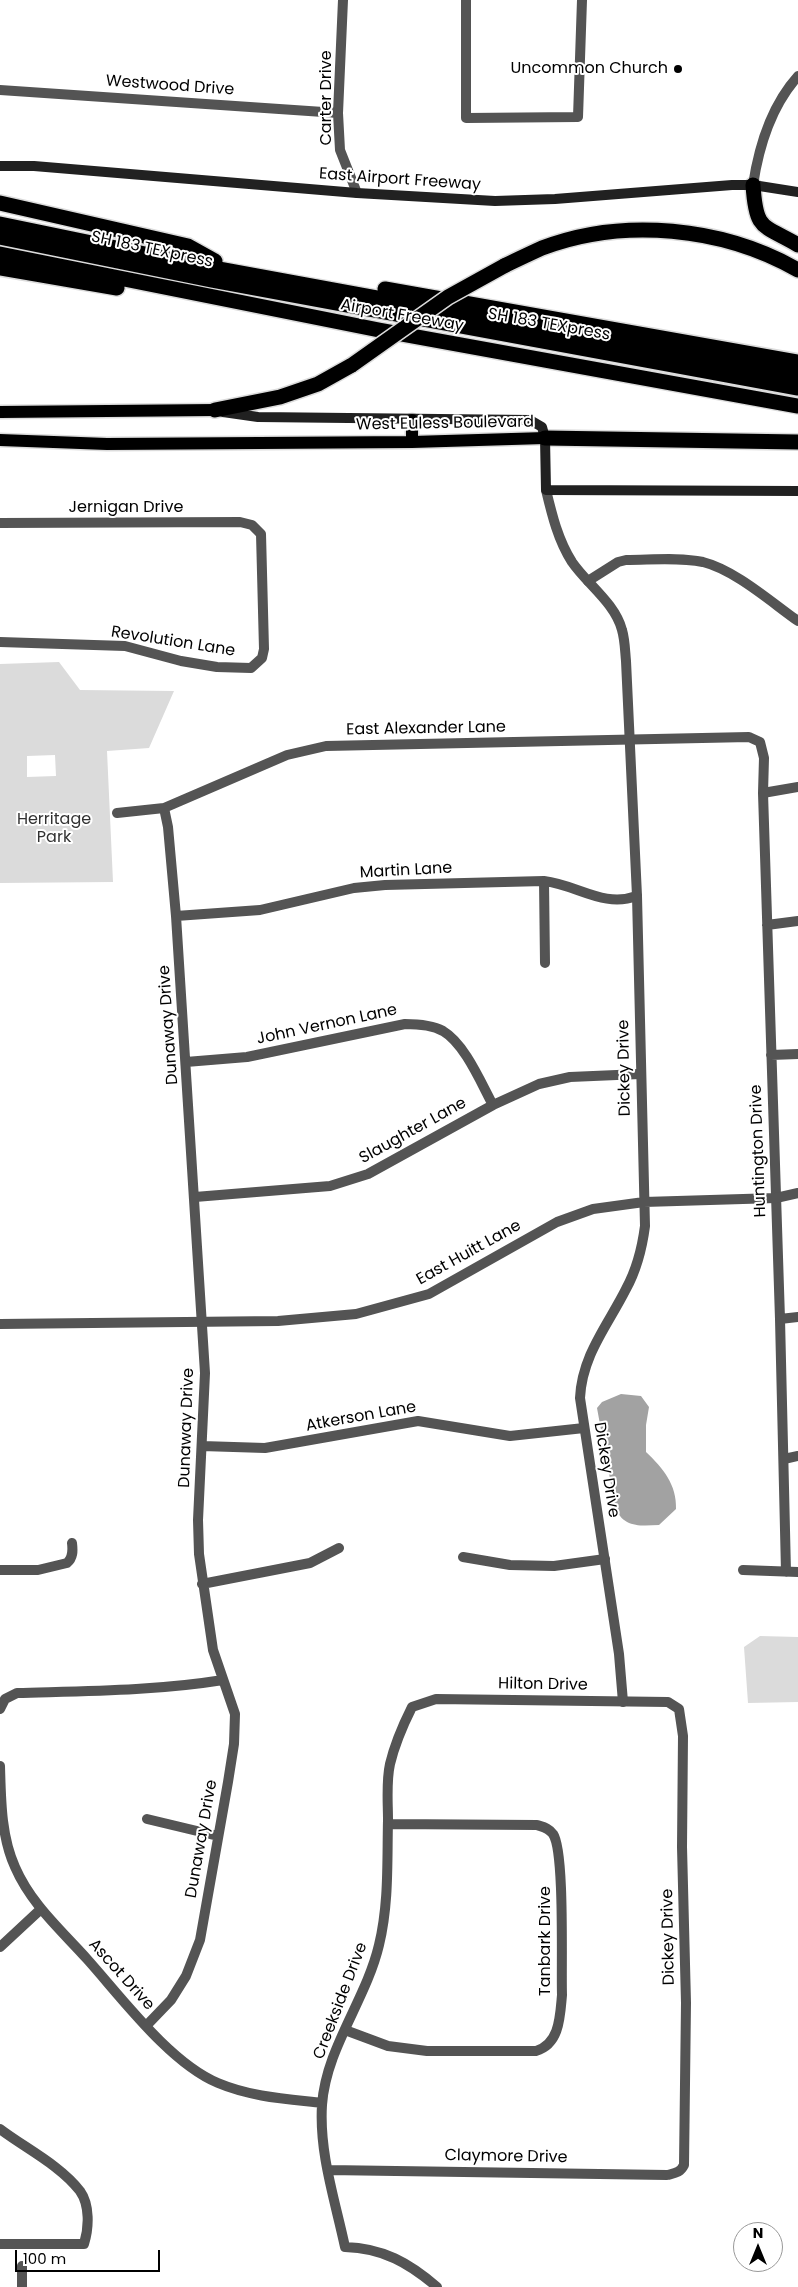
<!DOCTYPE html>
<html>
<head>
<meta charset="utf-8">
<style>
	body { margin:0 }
	#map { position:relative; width:798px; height:2287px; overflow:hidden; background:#fff; font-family:Poppins,sans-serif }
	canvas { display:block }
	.north { position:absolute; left:733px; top:2222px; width:50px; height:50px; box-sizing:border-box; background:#fff; border:1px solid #999; border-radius:50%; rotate:0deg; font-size:14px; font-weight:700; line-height:20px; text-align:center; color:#000 }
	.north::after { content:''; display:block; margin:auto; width:18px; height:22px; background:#000; clip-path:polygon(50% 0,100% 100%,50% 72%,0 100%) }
	.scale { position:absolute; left:15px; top:2250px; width:145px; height:22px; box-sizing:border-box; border:2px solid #000; border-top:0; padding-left:6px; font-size:15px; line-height:18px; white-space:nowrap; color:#000; -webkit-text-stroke:4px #fff; paint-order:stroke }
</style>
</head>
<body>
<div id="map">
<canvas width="798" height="2287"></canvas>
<div class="north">N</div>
<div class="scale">100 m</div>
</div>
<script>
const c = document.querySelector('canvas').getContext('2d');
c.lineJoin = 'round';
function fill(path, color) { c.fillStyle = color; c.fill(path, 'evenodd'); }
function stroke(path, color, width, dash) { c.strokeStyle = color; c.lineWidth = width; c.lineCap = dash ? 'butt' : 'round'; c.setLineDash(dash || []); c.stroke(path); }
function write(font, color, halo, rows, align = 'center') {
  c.font = font + ' Poppins,sans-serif'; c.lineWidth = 4; c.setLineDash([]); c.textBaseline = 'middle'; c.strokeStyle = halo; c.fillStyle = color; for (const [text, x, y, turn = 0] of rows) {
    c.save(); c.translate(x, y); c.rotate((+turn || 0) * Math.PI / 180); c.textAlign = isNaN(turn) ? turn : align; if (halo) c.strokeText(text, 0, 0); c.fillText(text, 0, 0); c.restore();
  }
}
fill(new Path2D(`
	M59,662l21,28 94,1 -25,57 -42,3 6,131 -113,1v-219zM55,755l1,21 -29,1v-21z
	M760,1636l38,1v65l-50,1 -4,-56z`), '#dbdbdb');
fill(new Path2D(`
	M621,1394l20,2 8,11 -3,18v27c17,16 31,33 30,57l-17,16c-19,1 -37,3 -44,-19l-18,-98 5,-6z`), '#a2a2a2');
const primary = new Path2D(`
	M0,412l215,-2
	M0,440l107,4 305,-2 133,-4
	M412,442v-22`);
const motorway = new Path2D(`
	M753,185c3,46 9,39 45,60
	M0,203l188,43 27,15
	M0,224l213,44 585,107
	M0,237l211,43 587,108
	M0,254l379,76 419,76
	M504,266c12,-6 25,-12 38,-18 81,-31 181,-21 256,22
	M0,268l117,20
	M385,289l413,73
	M215,410l65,-13 38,-13 34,-19
	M545,438l253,4`);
stroke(primary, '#dbdbdb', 15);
stroke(motorway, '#dbdbdb', 18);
stroke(new Path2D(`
	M343,0l-5,113 2,37 17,43
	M466,0v118l112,-1 4,-117
	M0,90l338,23
	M0,523l240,-1 12,3 9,9 3,115 -2,9 -11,10 -34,-1 -36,-6 -56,-15 -125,-4
	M588,581l30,-19 8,-2c25,0 53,-3 77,2 32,8 68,40 95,59
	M763,793l35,-6
	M117,813l47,-5 123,-53 39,-9 423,-9 11,5 4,16 -1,35 17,526 6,253
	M544,881l1,82
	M176,916l84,-6 94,-22 31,-3 159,-4c34,4 59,27 93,15
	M767,925l31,-4
	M771,1055l27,-1
	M186,1062l61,-5 158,-33c12,0 27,1 38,7 22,13 38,52 50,74
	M195,1197l135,-11 38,-12 125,-69 46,-21 31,-7 70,-3
	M780,1319l18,-2
	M202,1446l63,2 153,-27 92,15 74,-8
	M784,1459l14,-3
	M463,1557l47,8 44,1 51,-7
	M0,1570h38l29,-7c6,-5 6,-12 5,-20
	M743,1570l55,2
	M202,1584l108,-21 29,-15
	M0,1709l5,-10 12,-6c69,-2 138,-2 206,-13
	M0,1766c1,34 1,70 15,101 16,37 46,63 72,92 35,39 83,104 131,124 33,14 69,16 104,20
	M147,1819l71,17
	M0,1947l41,-38
	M146,2026l25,-26 15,-24 14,-36 28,-158 6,-38 1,-30 -22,-64 -14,-96 -1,-34 7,-147 -29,-457 -8,-89 -4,-19
	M345,2030l43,16 39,5h109c24,-7 24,-35 26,-56 -1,-27 3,-144 -9,-161 -4,-6 -10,-7 -16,-9l-149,-1
	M0,2129c25,19 60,36 80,62 10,14 9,37 4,53h-84
	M328,2170l339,5c8,-2 13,-2 17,-10l2,-162 -4,-156 1,-111 -4,-27 -11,-7 -232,-3 -24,8c-9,18 -17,36 -22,57 -4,18 -2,38 -2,56 -1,42 1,84 -9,125 -13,55 -53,103 -57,160 -3,48 13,95 23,142 38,1 64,16 92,40
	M22,2287v-21`), '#545454', 10);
stroke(new Path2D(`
	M753,185c6,-40 18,-79 45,-109
	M546,490c6,25 12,50 26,72 15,22 43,41 50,68 3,10 3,21 4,31l11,235 8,330c-3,23 -8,43 -19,63 -18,36 -44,66 -46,109l39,256 4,48
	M0,1324l278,-3 78,-7 73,-20 128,-72 36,-13 51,-7 132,-4 22,-5`), '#545454', 10);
stroke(new Path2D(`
	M0,166h34l323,27 138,8 60,-2 177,-14h21l45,7
	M223,412l35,5 272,3 12,7 3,11 1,52 252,1`), '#212121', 10);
stroke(primary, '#000', 12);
stroke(motorway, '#000', 15);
const motorwayBridge = new Path2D(`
	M352,365l96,-68 56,-31`);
stroke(motorwayBridge, '#dbdbdb', 18, []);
stroke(motorwayBridge, '#000', 15);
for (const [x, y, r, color] of [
	[678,69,5,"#000"]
]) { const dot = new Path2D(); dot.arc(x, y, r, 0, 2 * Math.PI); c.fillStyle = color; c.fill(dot); stroke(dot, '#fff', 2); }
write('16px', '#000', '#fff', [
	["Uncommon Church",668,69]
], 'right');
write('16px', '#000', '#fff', [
	["Westwood Drive",170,86,4],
	["Carter Drive",327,98,-90],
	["East Airport Freeway",400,180,4],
	["SH 183 TEXpress",152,250,12],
	["Airport Freeway",402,316,10],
	["SH 183 TEXpress",549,325,10],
	["West Euless Boulevard",445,424,-1],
	["Jernigan Drive",126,508],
	["Revolution Lane",173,642,9],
	["East Alexander Lane",426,729,-1],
	["Martin Lane",406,871,-3],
	["Dunaway Drive",169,1025,-94],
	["John Vernon Lane",327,1025,-12],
	["Dickey Drive",625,1068,-91],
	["Slaughter Lane",413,1131,-29],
	["Huntington Drive",759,1151,-92],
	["East Huitt Lane",469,1253,-29],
	["Atkerson Lane",361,1417,-10],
	["Dunaway Drive",187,1428,-88],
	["Dickey Drive",606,1470,81],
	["Hilton Drive",543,1685,1],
	["Dunaway Drive",202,1839,-80],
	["Dickey Drive",669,1937,-91],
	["Tanbark Drive",546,1941,-90],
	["Ascot Drive",121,1975,48],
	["Creekside Drive",341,2001,-69],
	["Claymore Drive",506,2157,1]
]);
write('16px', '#323232', '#fff', [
	["Herritage",54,820],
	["Park",54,838]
]);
</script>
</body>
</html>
